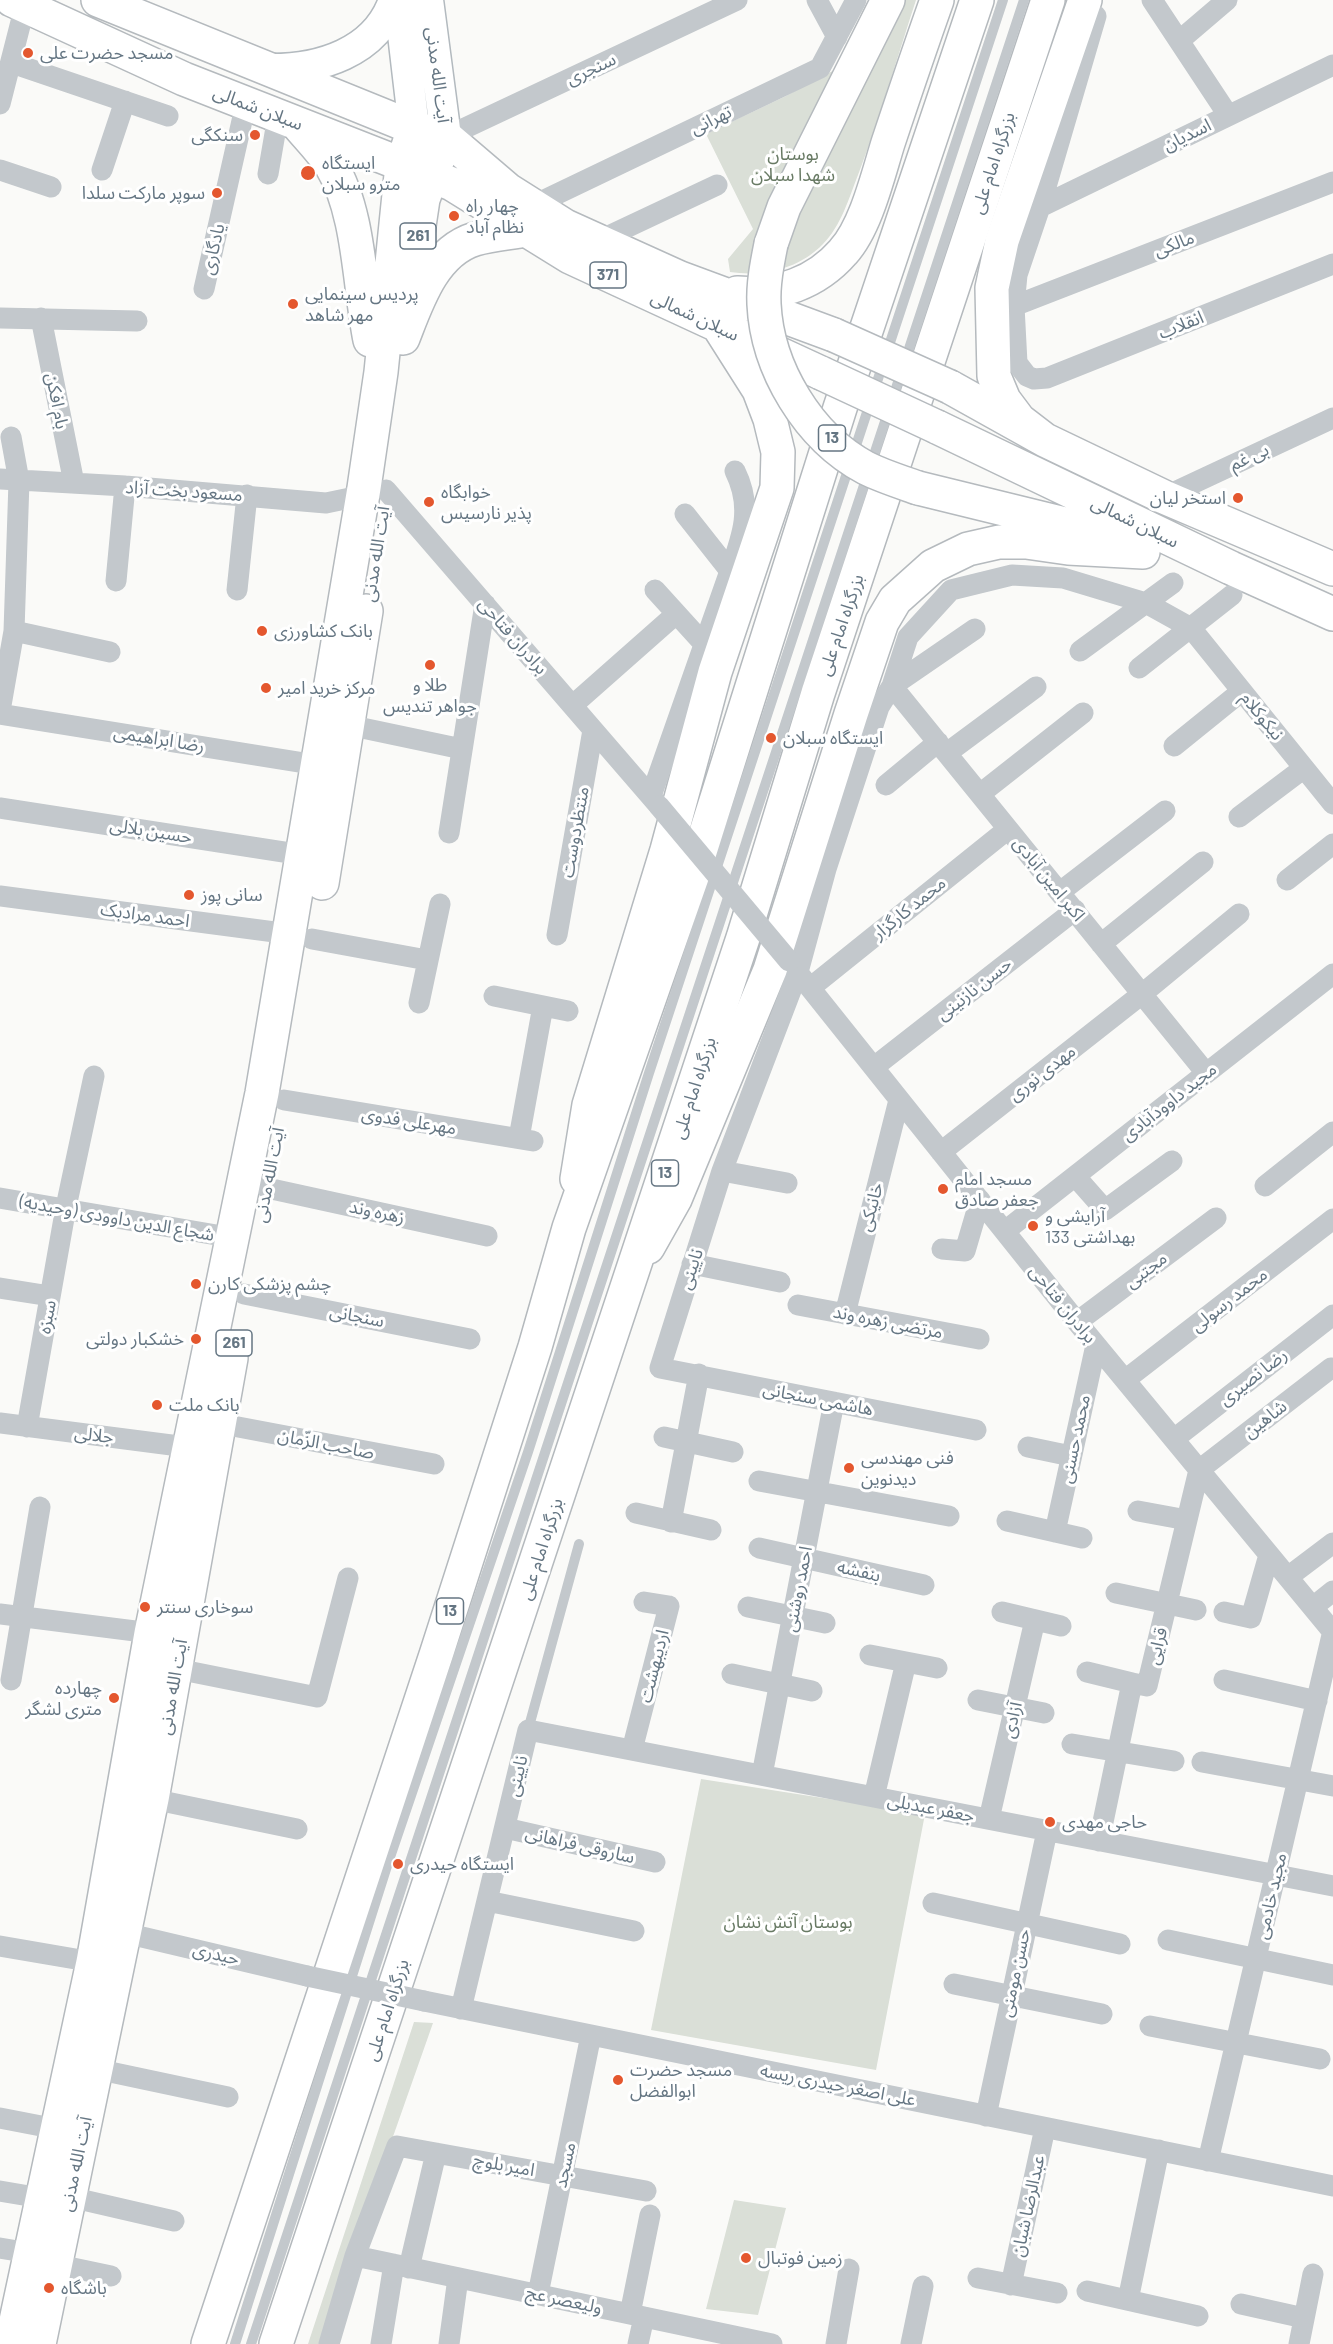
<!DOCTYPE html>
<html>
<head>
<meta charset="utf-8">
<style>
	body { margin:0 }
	canvas { display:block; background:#fafaf8 }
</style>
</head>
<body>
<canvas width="1333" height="2344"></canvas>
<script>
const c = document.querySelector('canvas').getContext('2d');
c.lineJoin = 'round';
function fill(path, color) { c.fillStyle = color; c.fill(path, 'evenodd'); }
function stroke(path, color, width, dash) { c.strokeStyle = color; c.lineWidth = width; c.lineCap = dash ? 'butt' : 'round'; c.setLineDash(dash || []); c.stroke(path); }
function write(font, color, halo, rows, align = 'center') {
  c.font = font + ' Barlow,"Noto Sans Arabic",sans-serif'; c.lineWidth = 6; c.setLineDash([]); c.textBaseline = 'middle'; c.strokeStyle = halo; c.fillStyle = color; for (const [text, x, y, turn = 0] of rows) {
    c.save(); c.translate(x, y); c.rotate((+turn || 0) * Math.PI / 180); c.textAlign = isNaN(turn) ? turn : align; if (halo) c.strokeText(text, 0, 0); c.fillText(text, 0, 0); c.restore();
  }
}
fill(new Path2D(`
	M903,0h13c-19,58 -36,117 -58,175 -9,23 -17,51 -35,69 -24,25 -60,33 -93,28l-2,-13 25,-30 -47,-95 80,-38 93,-50z
	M701,1779l224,35 -49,256 -225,-40z
	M414,2022l19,1 -113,321h-12z
	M734,2200l52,8 -28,107 -52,-6z`), '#dadfd7');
const secondary = new Path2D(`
	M399,0l15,128
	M428,0l18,137
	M267,69c52,1 109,-16 127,-69`);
const primary = new Path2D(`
	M12,0l172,79 268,105 118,73 251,116
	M98,0l316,128 32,9 62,53 57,36 115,52 154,57
	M299,126c10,12 23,25 32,39 29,48 28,121 39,175
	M771,244l13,-37 104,-207
	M409,292l14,-93 23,-62
	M737,293c41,3 79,-10 106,-41 23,-25 35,-77 45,-109 16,-48 32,-95 49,-143
	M403,338c14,-36 30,-86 72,-99 16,-5 34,-6 51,-9
	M950,387l95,53 119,57 169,72
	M937,427l294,141 102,46
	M1045,440l-26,-20 -15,-20 -10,-24 -2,-88 10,-47 83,-241
	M918,488l155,38 37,14
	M322,883l44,-272
	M577,1179l12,-74 78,-255 48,-178 62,-184 1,-36 -8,-33 -11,-29 -40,-63
	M648,1247l27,-48 95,-229 81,-256 31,-92 13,-22 38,-34 35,-17 31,-7h27l42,6 75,4
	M11,2344l82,-382 58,-329 111,-540 102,-605 17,-116 21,-207 12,-37
	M39,2344l113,-545 79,-441`);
const highway = new Path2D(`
	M208,2344l229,-692 98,-305 34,-119 123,-351 148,-469 137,-408
	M276,2344l467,-1406 75,-245 230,-693`);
stroke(secondary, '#b3babf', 33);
stroke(primary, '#b5babe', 36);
stroke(highway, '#b4b9bd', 36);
stroke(new Path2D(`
	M528,1730l51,-186
	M235,2344l152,-478 141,-414 121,-379 354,-1073
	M251,2344l773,-2344`), '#c3c8cc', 10);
stroke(new Path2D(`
	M817,0l20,37
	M1152,0l76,115
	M1096,16l-56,191 -23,68 -3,31 3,57 10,13 7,3 13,-1 286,-114
	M1179,41l48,-41
	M12,63l156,53
	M0,104l25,-98
	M446,137l291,-137
	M0,170l51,17
	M102,170l23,-69
	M268,174l10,-58
	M532,206l288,-138 36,-68
	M1040,207l293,-142
	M598,241l119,-56
	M204,289l42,-186
	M1014,306l319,-124
	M0,318l137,3
	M41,318l33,165
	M0,479l125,7 201,17 24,-5 14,-10
	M386,490l273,316
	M1164,497l169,-79
	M730,571c13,-36 23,-64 5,-100
	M116,581l9,-95
	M237,590l10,-95
	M655,590l49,54
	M975,629l-83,57 314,387
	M14,631l96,21
	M1080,651l93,-68
	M1139,668l93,-73
	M573,705l103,-91
	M0,711l14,-80 5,-150 -8,-44
	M0,714l317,51
	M348,725l114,24
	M1174,746l68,-55
	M947,753l89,-66
	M886,785l52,-43
	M980,794l103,-81
	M651,796l79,-225 -45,-57
	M0,808l303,47
	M1239,817l65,-49
	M449,833l36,-229
	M1287,880l46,-36
	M1060,892l105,-81
	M0,896l290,38
	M557,935l36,-205
	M312,939l115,21
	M1101,944l102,-82
	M791,964l286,358 256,310
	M810,988l198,-159
	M494,996l74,15
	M419,1003l21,-99
	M874,1067l201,-157
	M284,1100l249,41
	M519,1138l24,-132
	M941,1152l201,-158 97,-80
	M722,1171l65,12
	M1075,1176l30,34 67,-49
	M1265,1186l68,-54
	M267,1188l220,48
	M0,1198l234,40
	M1005,1231l328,-257
	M942,1249l23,2 15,-51
	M692,1264l88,18
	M0,1288l50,8
	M244,1294l226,45
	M798,1305l181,34
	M845,1314l54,-214
	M1077,1322l139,-104
	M1125,1380l208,-161
	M0,1423l187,24
	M217,1423l217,41
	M27,1427l39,-220 28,-131
	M976,1430l-316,-62 62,-197 76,-199 28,-103 53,-162 13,-21 16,-49 43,-47 61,-15 51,3 83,25 45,25 142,176
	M664,1437l69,15
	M1174,1439l159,-124
	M1028,1447l43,9
	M759,1481l190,35
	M1138,1511l49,9
	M636,1513l75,17
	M1007,1521l75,17
	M671,1522l28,-148
	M1055,1532l41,-187
	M759,1548l165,37
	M1288,1577l45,-34
	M1116,1593l80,17
	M748,1607l77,16
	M1313,1607l20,-16
	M1002,1612l59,14
	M1224,1612l27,6 18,-63
	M0,1614l151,19
	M870,1655l67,13
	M177,1669l140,28 31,-119
	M1087,1672l45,11
	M732,1674l80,17
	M11,1680l29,-173
	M1224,1680l93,21
	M978,1700l66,13
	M1072,1744l102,17
	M632,1750l37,-144 -25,-4
	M1202,1762l131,24
	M762,1775l72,-373
	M874,1797l32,-135
	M152,1799l145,30
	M989,1819l46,-199
	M505,1828l150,34
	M1099,1841l33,-158 15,3 52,-216 132,-102
	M487,1901l147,30
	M933,1903l187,41
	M125,1933l182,43
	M1168,1940l165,35
	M0,1946l93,16
	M954,1984l148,30
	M424,2001l909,185
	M461,2009l67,-279 805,156
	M1150,2026l170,33
	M96,2069l132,28
	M986,2116l61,-285
	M0,2118l67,13
	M1208,2161l125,-530
	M0,2191l41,7
	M70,2197l104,24
	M0,2248l30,5
	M355,2256l417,88
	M54,2264l57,12
	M409,2268l27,-115
	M978,2278l79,15
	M1011,2285l34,-157
	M1087,2291l111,25
	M538,2294l53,-259
	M1128,2300l31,-150
	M1241,2304l63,14
	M630,2314l20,-99
	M329,2344l26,-88 42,-110 249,45
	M381,2344l13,-80
	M449,2344l9,-66
	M638,2344l6,-27
	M836,2344l13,-75
	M911,2344l12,-58
	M1299,2344l14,-70`), '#c3c8cc', 21);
stroke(secondary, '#fff', 30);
stroke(primary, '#fff', 33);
stroke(highway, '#fff', 33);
const primaryBridge = new Path2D(`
	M771,244c-4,20 -8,40 -7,60 3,64 44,133 102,164 16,8 35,14 52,20
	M834,335l116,52
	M821,373l116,54`);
stroke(primaryBridge, '#b5babe', 36, []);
stroke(new Path2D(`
	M659,806l130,155
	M307,1976l117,25`), '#c3c8cc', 21);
stroke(primaryBridge, '#fff', 33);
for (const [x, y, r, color] of [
	[28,53,6,"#e4572e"],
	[255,135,6,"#e4572e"],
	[308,173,8,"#e4572e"],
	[217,193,6,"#e4572e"],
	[454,216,6,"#e4572e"],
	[293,304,6,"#e4572e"],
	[1238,498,6,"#e4572e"],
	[429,502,6,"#e4572e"],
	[262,631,6,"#e4572e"],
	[430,665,6,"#e4572e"],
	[266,688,6,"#e4572e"],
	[771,738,6,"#e4572e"],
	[189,895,6,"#e4572e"],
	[943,1189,6,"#e4572e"],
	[1033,1226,6,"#e4572e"],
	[196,1284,6,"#e4572e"],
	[196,1339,6,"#e4572e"],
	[157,1405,6,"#e4572e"],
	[849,1468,6,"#e4572e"],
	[145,1607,6,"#e4572e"],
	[114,1698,6,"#e4572e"],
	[1050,1822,6,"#e4572e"],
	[398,1864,6,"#e4572e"],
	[618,2080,6,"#e4572e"],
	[746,2258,6,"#e4572e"],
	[49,2288,6,"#e4572e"]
]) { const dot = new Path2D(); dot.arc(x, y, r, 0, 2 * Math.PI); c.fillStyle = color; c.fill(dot); stroke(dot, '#fff', 2); }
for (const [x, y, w] of [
	[418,236,36],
	[608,275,36],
	[832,438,27],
	[665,1173,27],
	[234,1343,36],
	[450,1611,27]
]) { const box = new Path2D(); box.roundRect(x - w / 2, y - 13, w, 26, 4.5); c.fillStyle = '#fff'; c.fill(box); stroke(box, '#657683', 1.5); }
write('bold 16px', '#657683', null, [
	["261",418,236],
	["371",608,275],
	["13",832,438],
	["13",665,1173],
	["261",234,1343],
	["13",450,1611]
]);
write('18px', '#657683', '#fff', [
	["مسجد حضرت علی",40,53],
	["سنکگی",243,135,"right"],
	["ایستگاه",322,163],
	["مترو سبلان",322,184],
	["سوپر مارکت سلدا",205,193,"right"],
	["چهار راه",466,206],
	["نظام آباد",466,227],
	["پردیس سینمایی",305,294],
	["مهر شاهد",305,315],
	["خوابگاه",441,492],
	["پذیر نارسیس",441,513],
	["استخر لیان",1226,498,"right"],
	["بانک کشاورزی",274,631],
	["طلا و",430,685,"center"],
	["جواهر تندیس",430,706,"center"],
	["مرکز خرید امیر",278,688],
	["ایستگاه سبلان",783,738],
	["سانی پوز",201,895],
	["مسجد امام",955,1179],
	["جعفر صادق",955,1200],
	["آرایشی و",1045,1216],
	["بهداشتی 133",1045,1237],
	["چشم پزشکی کارن",208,1284],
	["خشکبار دولتی",184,1339,"right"],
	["بانک ملت",169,1405],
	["فنی مهندسی",861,1458],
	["دیدنوین",861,1479],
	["سوخاری سنتر",157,1607],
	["چهارده",102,1688,"right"],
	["متری لشگر",102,1709,"right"],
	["حاجی مهدی",1062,1822],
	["ایستگاه حیدری",410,1864],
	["مسجد حضرت",630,2070],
	["ابوالفضل",630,2091],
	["زمین فوتبال",758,2258],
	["باشگاه",61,2288]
], 'left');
write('18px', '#657683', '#fff', [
	["سنجری",591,69,-25],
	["آیت الله مدنی",438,75,83],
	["سبلان شمالی",258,108,21],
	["تهرانی",711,120,-26],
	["اسدیان",1187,135,-26],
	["بزرگراه امام علی",993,163,-72],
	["مالکی",1174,244,-21],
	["یادگاری",213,249,-77],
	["سبلان شمالی",695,316,25],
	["انقلاب",1181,325,-22],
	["بام افکن",57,401,79],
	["بی غم",1249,457,-25],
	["مسعود بخت آزاد",184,491,4],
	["سبلان شمالی",1135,522,26],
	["آیت الله مدنی",376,554,-81],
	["بزرگراه امام علی",841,625,-71],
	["برادران فتاحی",513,636,49],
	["نیکوکلام",1262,716,51],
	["رضا ابراهیمی",159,739,9],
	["حسین بلالی",151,831,9],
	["منتظردوست",575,832,-80],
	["اکبر امین آبادی",1049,879,51],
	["محمد کارگزار",909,908,-39],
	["احمد مرادبک",145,915,8],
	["حسن نازنینی",974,989,-38],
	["مهدی نوری",1042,1073,-38],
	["بزرگراه امام علی",694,1088,-72],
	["مجید داوودآبادی",1169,1102,-38],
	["مهرعلی فدوی",409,1121,9],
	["آیت الله مدنی",269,1175,-79],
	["خانیکی",871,1207,-75],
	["زهره وند",377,1212,12],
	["شجاع الدین داوودی (وحیدیه)",117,1218,10],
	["نایینی",691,1269,-72],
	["مجتبی",1146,1270,-37],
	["محمد رسولی",1229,1300,-38],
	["برادران فتاحی",1063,1304,51],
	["سنجانی",357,1316,11],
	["سبزه",47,1317,-80],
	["مرتضی زهره وند",888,1322,11],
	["رضا نصیری",1253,1377,-38],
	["هاشمی سنجانی",818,1399,11],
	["شاهین",1265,1419,-38],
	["جلالی",94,1435,7],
	["محمد حسنی",1075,1439,-78],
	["صاحب الزّمان",326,1444,11],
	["بزرگراه امام علی",541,1549,-72],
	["بنفشه",859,1571,13],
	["احمد روشنی",798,1589,-79],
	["قرایی",1157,1646,-76],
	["اردیبهشت",654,1666,-76],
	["آیت الله مدنی",173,1687,-80],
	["آزادی",1012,1720,-77],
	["نایینی",517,1776,-77],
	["جعفر عبدیلی",931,1808,11],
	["ساروقی فراهانی",580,1845,13],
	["مجید خادمی",1271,1896,-77],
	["حیدری",216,1954,13],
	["حسن مومنی",1015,1973,-78],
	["بزرگراه امام علی",387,2010,-72],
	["علی اصغر حیدری ریسه",838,2085,11],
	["آیت الله مدنی",76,2164,-78],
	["امیر بلوچ",504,2165,10],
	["مسجد",565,2165,-78],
	["عبدالرضا شبان",1028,2206,-78],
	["ولیعصر عج",564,2300,12]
]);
write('18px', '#687a64', '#fff', [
	["بوستان",793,154],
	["شهدا سبلان",793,175],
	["بوستان آتش نشان",788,1922]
]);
</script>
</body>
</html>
